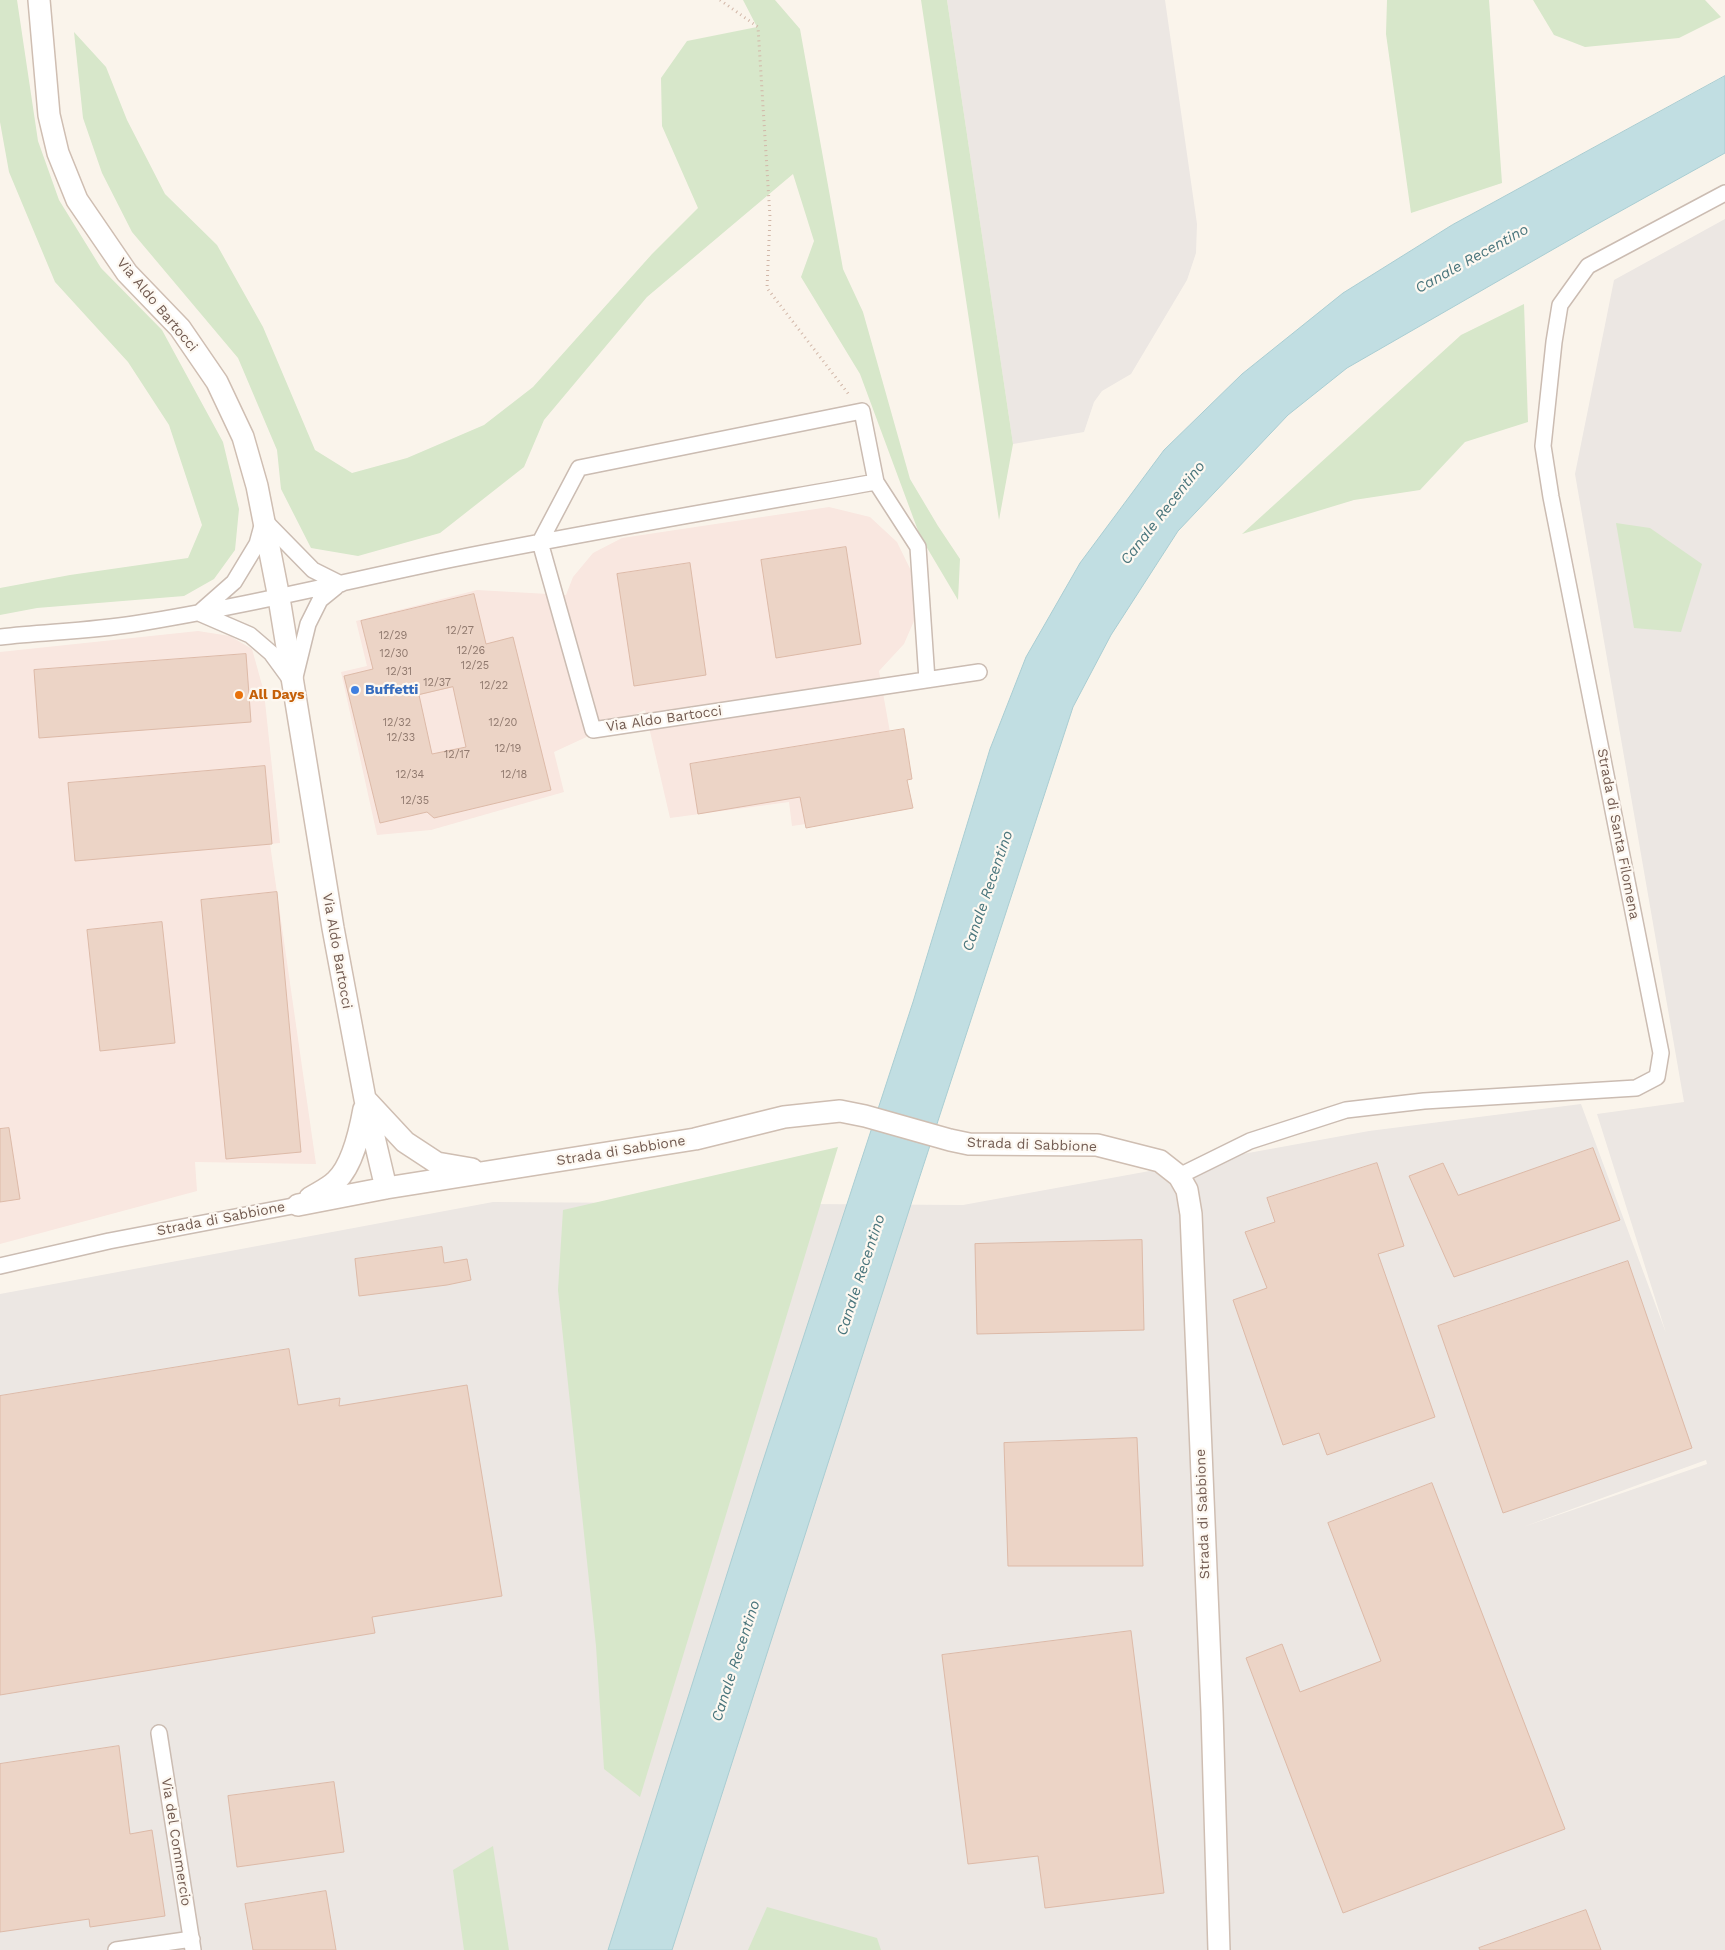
<!DOCTYPE html>
<html>
<head>
<meta charset="utf-8">
<style>
	body { margin:0 }
	canvas { display:block; background:#faf4eb }
</style>
</head>
<body>
<canvas width="1725" height="1950"></canvas>
<script>
const c = document.querySelector('canvas').getContext('2d');
c.lineJoin = 'round';
function fill(path, color) { c.fillStyle = color; c.fill(path, 'evenodd'); }
function stroke(path, color, width, dash) { c.strokeStyle = color; c.lineWidth = width; c.lineCap = dash ? 'butt' : 'round'; c.setLineDash(dash || []); c.stroke(path); }
function write(font, color, halo, rows, align = 'center') {
  c.font = font + ' "Work Sans",sans-serif'; c.lineWidth = 4.5; c.setLineDash([]); c.textBaseline = 'middle'; c.strokeStyle = halo; c.fillStyle = color; for (const [text, x, y, turn = 0] of rows) {
    c.save(); c.translate(x, y); c.rotate((+turn || 0) * Math.PI / 180); c.textAlign = isNaN(turn) ? turn : align; if (halo) c.strokeText(text, 0, 0); c.fillText(text, 0, 0); c.restore();
  }
}
fill(new Path2D(`
	M829,507l41,10 27,25 20,41v31l-13,30 -25,27 25,139 -112,16 -3,-24 -119,16 -25,-108 -91,42 10,40 -133,38 -54,5 -36,-163 26,-6 -11,-45 121,-31 89,5 7,-18 20,-24 29,-15z
	M198,631l32,5 22,13 12,43 16,151 -10,1 46,320 -121,-2 2,29 -197,53v-592z`), '#f9e7e0');
fill(new Path2D(`
	M947,0h218l32,224 -1,29 -9,27 -56,94 -29,17 -8,11 -10,30 -71,12z
	M1725,219v1731h-1725v-656l493,-92 470,3 406,-74 212,-27 85,229 -69,-219 87,-12 -109,-628 39,-194zM1706,1460l1,4 -184,63z`), '#ece7e3');
fill(new Path2D(`
	M0,0h17l21,141 21,59 42,68 61,62 61,112 16,67 -4,41 -21,29 -30,17 -147,12 -37,7v-27l70,-13 118,-17 14,-33 -33,-100 -41,-63 -73,-80 -46,-110 -9,-50z
	M743,0h32l25,29 43,240 20,43 47,167 28,47 22,33 -2,41 -38,-64 -60,-162 -59,-97 13,-36 -21,-67 -146,123 -103,123 -20,47 -84,66 -82,23 -47,-8 -30,-59 -4,-39 -39,-92 -106,-126 -30,-59 -19,-55 -9,-86 32,35 21,53 38,74 52,51 46,82 52,123 37,23 55,-15 77,-33 49,-38 119,-133 46,-46 -36,-82 -1,-48 26,-37 70,-14z
	M921,0h26l66,444 -14,76z
	M1387,0h102l13,183 -91,30 -25,-179z
	M1533,0h172l16,17 -42,21 -94,9 -31,-12z
	M1524,304l4,118 -63,20 -45,48 -66,10 -112,34 219,-199z
	M1616,523l34,5 52,36 -21,68 -47,-4z
	M838,1147l-198,650 -36,-28 -8,-123 -38,-356 5,-80z
	M493,1846l16,104h-45l-11,-80z
	M767,1907l110,31 4,12h-133z`), '#d7e7ca');
const water = new Path2D(`
	M1725,76v77l-133,74 -245,141 -59,47 -110,116 -67,104 -38,72 -153,469 -248,774h-64l151,-477 154,-471 77,-253 36,-92 54,-94 84,-113 78,-76 101,-81 109,-68z`);
fill(water, '#c1dee2');
stroke(water, '#a9cdd2', 1);
const building = new Path2D(`
	M846,547l15,97 -85,14 -15,-98z
	M690,563l16,112 -72,11 -17,-112z
	M474,594l12,50 27,-7 38,153 -117,28 -7,-6 -47,11 -36,-147 29,-7 -12,-48zM453,687l13,60 -34,7 -13,-59z
	M246,654l5,68 -212,16 -5,-68z
	M904,729l8,50 -5,1 6,28 -107,20 -6,-31 -102,17 -8,-50z
	M265,766l7,78 -197,17 -7,-78z
	M277,892l24,260 -75,7 -25,-259z
	M162,922l13,121 -75,8 -13,-121z
	M9,1128l11,71 -20,3v-73z
	M1593,1148l27,72 -166,57 -45,-101 34,-13 15,32z
	M1377,1163l27,83 -26,8 57,163 -108,38 -8,-22 -36,12 -50,-145 34,-12 -22,-56 30,-10 -8,-24z
	M1142,1240l2,90 -167,4 -2,-90z
	M442,1247l2,16 23,-4 4,21 -24,5 -88,11 -4,-37z
	M1628,1261l64,187 -189,65 -65,-187z
	M289,1349l9,56 42,-7 -1,8 128,-21 35,211 -130,21 3,16 -375,62v-299z
	M1137,1438l6,128h-135l-4,-123z
	M1432,1483l133,346 -222,84 -97,-255 36,-14 18,48 81,-31 -53,-138z
	M1131,1631l33,262 -119,15 -7,-52 -70,8 -26,-209z
	M119,1746l11,88 22,-4 13,86 -75,11 -1,-8 -89,13v-168z
	M334,1782l10,70 -107,15 -9,-71z
	M326,1891l10,59h-83l-8,-46z
	M1586,1910l15,40h-121l-1,-2z`);
fill(building, '#ecd4c6');
stroke(building, '#ddbaa8', 1);
const street = new Path2D(`
	M264,520l49,50 28,14
	M200,612l34,-30 23,-38 6,-22
	M199,613l51,22 21,18 19,26
	M0,637c44,-5 90,-6 134,-13 107,-17 213,-43 319,-65 141,-28 282,-52 423,-77
	M295,677l13,-53 12,-24 16,-13
	M927,680l-9,-133 -42,-65 -14,-71 -283,57 -39,74 53,188 386,-58
	M1179,1176l71,-35 96,-31 78,-9 212,-13 21,-11 4,-24 -110,-556 -8,-51 11,-104 6,-37 28,-39 137,-73
	M0,1266l109,-25 189,-36
	M159,1733l34,217
	M116,1950l76,-11`);
const secondary = new Path2D(`
	M39,0l10,115 9,38 19,47 50,73 53,55 37,54 26,55 14,49 22,112 54,330 32,171 21,89
	M365,1099l40,43 32,21 35,6
	M310,1198c8,-5 19,-10 26,-17 17,-16 24,-50 28,-72
	M298,1205l88,-17 309,-49 89,-22 56,-6 25,5 85,24 19,4 128,1 63,16 19,15 8,14 4,24 21,497 7,239`);
stroke(street, '#cbbcb2', 18);
stroke(secondary, '#cfbeb2', 24);
stroke(new Path2D(`
	M720,0l38,27 12,190 -3,71 83,108`), '#d2b7a8', 3, [1, 4]);
stroke(street, '#fff', 15);
stroke(secondary, '#fff', 21);
for (const [x, y, r, color] of [
	[355,690,5,"#3f7fe0"],
	[239,695,5,"#e8710a"]
]) { const dot = new Path2D(); dot.arc(x, y, r, 0, 2 * Math.PI); c.fillStyle = color; c.fill(dot); stroke(dot, '#fdf8f1', 2); }
write('11px', '#90796e', null, [
	["12/27",460,631],
	["12/29",393,636],
	["12/26",471,651],
	["12/30",394,654],
	["12/25",475,666],
	["12/31",399,672],
	["12/37",437,683],
	["12/22",494,686],
	["12/32",397,723],
	["12/20",503,723],
	["12/33",401,738],
	["12/19",508,749],
	["12/17",457,755],
	["12/34",410,775],
	["12/18",514,775],
	["12/35",415,801]
]);
write('14px', '#725b51', '#fdf8f1', [
	["Via Aldo Bartocci",157,305,50],
	["Via Aldo Bartocci",664,719,-8],
	["Strada di Santa Filomena",1618,834,79],
	["Via Aldo Bartocci",337,951,80],
	["Strada di Sabbione",1032,1145,2],
	["Strada di Sabbione",621,1151,-9],
	["Strada di Sabbione",221,1219,-11],
	["Strada di Sabbione",1203,1514,-92],
	["Via del Commercio",176,1842,81]
]);
write('bold 14px', '#366cbe', '#fdf8f1', [
	["Buffetti",365,690]
], 'left');
write('bold 14px', '#c56008', '#fdf8f1', [
	["All Days",249,695]
], 'left');
write('italic 15px', '#49757c', '#fdf8f1', [
	["Canale Recentino",1472,259,-29],
	["Canale Recentino",1163,513,-52],
	["Canale Recentino",988,891,-71],
	["Canale Recentino",861,1275,-72],
	["Canale Recentino",736,1661,-72]
]);
</script>
</body>
</html>
